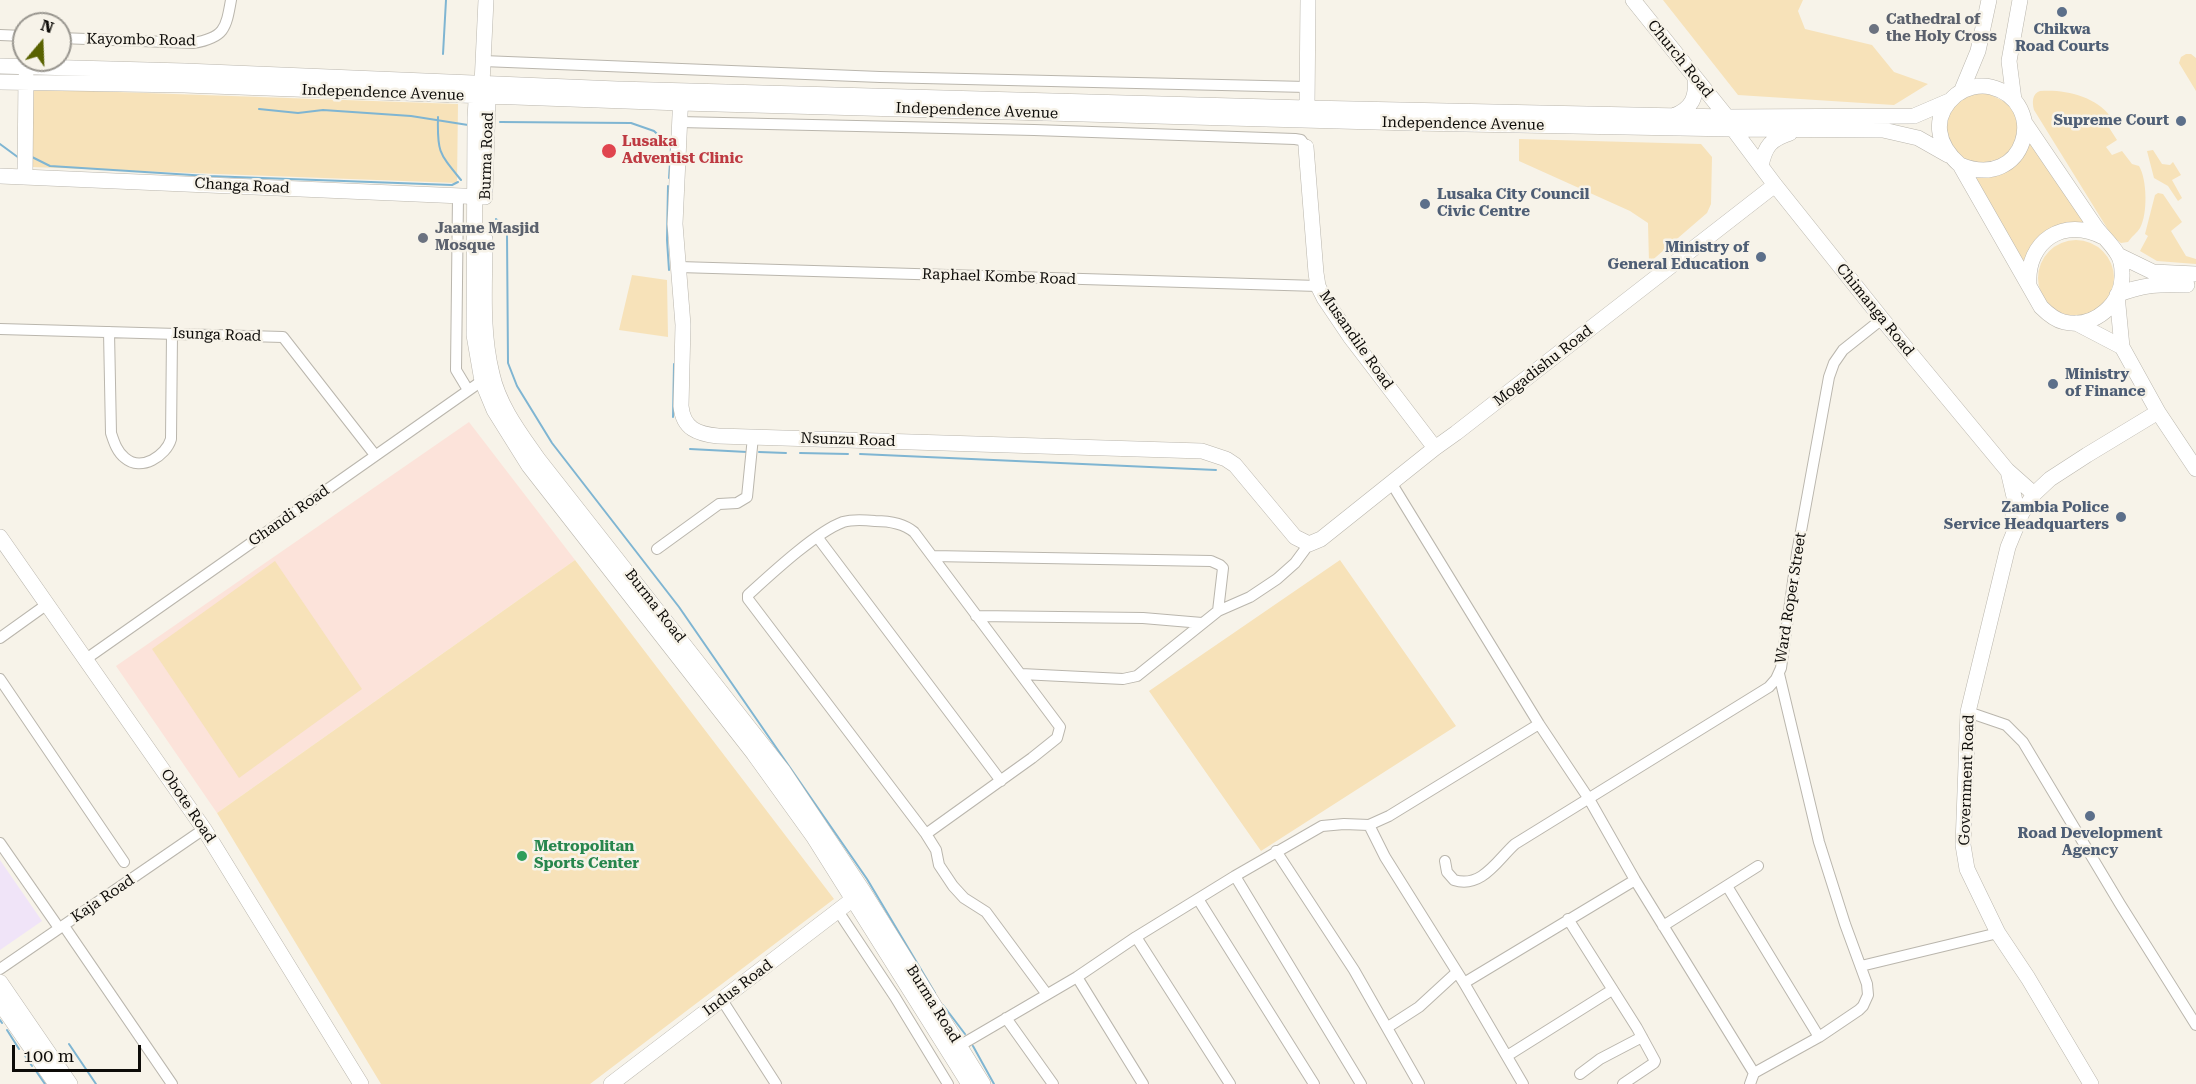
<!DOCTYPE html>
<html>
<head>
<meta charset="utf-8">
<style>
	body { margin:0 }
	#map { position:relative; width:2196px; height:1084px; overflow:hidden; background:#f7f3e9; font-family:"Roboto Serif",serif }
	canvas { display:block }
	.north { position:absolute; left:12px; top:12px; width:60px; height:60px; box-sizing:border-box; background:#f7f3e9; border:2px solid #99968f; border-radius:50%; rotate:19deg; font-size:16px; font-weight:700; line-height:24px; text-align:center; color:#0d0b08 }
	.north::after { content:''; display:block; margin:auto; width:21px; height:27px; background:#596200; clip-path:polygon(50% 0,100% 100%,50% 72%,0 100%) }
	.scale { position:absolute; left:12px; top:1045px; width:129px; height:27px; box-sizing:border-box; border:3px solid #0d0b08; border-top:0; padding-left:8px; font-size:18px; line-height:21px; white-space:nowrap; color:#0d0b08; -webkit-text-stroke:4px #f7f3e9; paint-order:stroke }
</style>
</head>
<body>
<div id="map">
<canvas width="2196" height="1084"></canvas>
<div class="north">N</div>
<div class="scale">100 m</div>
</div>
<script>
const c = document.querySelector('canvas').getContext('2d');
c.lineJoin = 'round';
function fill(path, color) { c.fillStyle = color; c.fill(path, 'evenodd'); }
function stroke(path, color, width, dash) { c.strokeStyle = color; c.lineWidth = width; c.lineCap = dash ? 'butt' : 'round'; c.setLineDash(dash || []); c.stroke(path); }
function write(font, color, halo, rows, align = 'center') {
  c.font = font + ' "Roboto Serif",serif'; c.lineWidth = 5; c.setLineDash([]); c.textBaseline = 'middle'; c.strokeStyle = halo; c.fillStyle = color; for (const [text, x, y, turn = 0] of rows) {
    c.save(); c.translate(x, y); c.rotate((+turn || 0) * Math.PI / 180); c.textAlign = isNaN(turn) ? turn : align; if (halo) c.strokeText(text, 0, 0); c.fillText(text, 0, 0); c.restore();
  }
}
fill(new Path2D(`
	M0,860l42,61 -42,29z`), '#f0e4f8');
fill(new Path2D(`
	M469,422l106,138 -358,253 -101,-147z`), '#fce3da');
fill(new Path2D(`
	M1663,0h140l-5,11 7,18 67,16 22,27 34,12 -34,21 -156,-10z
	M2186,54h5l5,4v33l-17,-28 2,-6z
	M1977,88l36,18 6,27 -9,17 -9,9 -26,5 -7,-2 -18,-13 -6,-35z
	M32,89l426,15 -1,79 -425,-16z
	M2040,91c24,-2 55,5 70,25l-2,10 9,14 -11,7 6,8 10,-4 10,13 7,2c8,13 9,48 1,62 -3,5 -8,8 -12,14l-7,1 -9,-7 -78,-126c-2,-8 -2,-16 6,-19z
	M2031,137l57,88 -58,23 -6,14 -53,-85c29,5 54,-11 60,-40z
	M1519,139l182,5 11,13 -1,47 -4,9 -58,50 -1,-40 -18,-12 -111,-50z
	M2153,150l9,14 8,1 3,-3 8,13 -9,5 10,18 -4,3 -10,-15 -14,-8 -7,-27z
	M2158,193l5,1 19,28 -11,9 15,25 10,3v5l-39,-3 -17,-10 8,-15 -3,-2 10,-39z
	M2038 278a38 38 0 1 1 76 0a38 38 0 1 1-76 0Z
	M632,275l35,5 1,57 -49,-7z
	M575,560l259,339 -244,185h-209l-164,-271z
	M1340,560l116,166 -195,125 -112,-160z
	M275,561l87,128 -123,89 -87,-129z`), '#f7e2b9');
stroke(new Path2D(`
	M443,54l3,-54
	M259,109l39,4 25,-3 88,6 57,9
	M438,117c-1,35 1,36 23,63
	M500,122l131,1 23,8 17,16 -2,31
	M0,144l19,14
	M32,157l18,9 158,10 244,9 6,-3
	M668,186l-1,54 2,30
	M496,219l9,9 2,6 1,129 9,23 35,57 127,164 188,272 68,114
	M673,417l1,-53
	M690,449l57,3
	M759,452l27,1
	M800,453l48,1
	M860,454l356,16
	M943,1005l22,29
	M0,1020l2,3
	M7,1030l12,19
	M69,1044l27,40
	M973,1046l21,38
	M24,1054l8,12
	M36,1071l9,13`), '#7fb5d2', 2);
const street = new Path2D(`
	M0,35l24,1
	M60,38l133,5c31,-5 33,-14 38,-43
	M483,61l397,16 427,10
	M679,122l355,8 261,9 6,1 5,7
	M458,196l-2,174 12,20
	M679,267l639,19
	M0,329l283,8 92,118
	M109,332l2,101c3,9 6,19 14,25 16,14 41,-2 46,-19l1,-105
	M1392,484l147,240 50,75 46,81 119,193 -4,11
	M818,538l183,243
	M657,549l62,-45 18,-1 10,-6 6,-60
	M932,556l279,5 9,4 3,3 -5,43
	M976,616l167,2 59,5
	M0,638l46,-33
	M86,659l400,-281
	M1021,674l102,5 14,-3 81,-65 32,-14 27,-18 18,-16 14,-19
	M0,679l124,183
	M1968,712l38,13 17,17 97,162 76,121
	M1369,825l16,32 79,126 59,101
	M926,834l106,-76 25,-20 3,-11 -146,-195c-11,-9 -24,-11 -39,-11 -10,-1 -22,-2 -32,1 -27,10 -73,53 -95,73v4l178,235 10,16 3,15 14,21 11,12 22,14 60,81
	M0,843l59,85
	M1276,851l78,119 65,114
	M1445,861l2,11 7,8c28,9 44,-21 61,-36l254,-157 7,-8 5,-11 16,-115 32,-176 5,-14 9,-13 39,-31
	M1235,876l126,208
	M1727,886l92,151
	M1198,899l116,185
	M838,911l57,86 53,87
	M1568,919l69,109 18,33 -1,2 -31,21
	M64,926l108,158
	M1663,926l95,-60
	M1136,937l94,147
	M1861,966l137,-33
	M0,969l204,-140
	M1077,977l66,107
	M1464,983l171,-103
	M722,1000l54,84
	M1006,1018l47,66
	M1388,1027l31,-20 37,-34
	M959,1046l118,-69 59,-40 99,-61 87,-50 22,-2 25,1 20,-9 150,-92
	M1507,1056l105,-66
	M1754,1073l65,-36 40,-27 4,-4 5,-11 -1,-11 -22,-60 -26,-82 -40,-168
	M1580,1074l20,-15 42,-22`);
const secondary = new Path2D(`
	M486,0l-4,84 -6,18 -1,15 -1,218 8,46 12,29 35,56 225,288 59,82 156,248
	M1633,0l94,117 6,12 42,56 107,134 125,151 27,24
	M0,66l185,5 432,18 690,19 420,9 187,-1 35,-15
	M0,82l184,3 497,18 731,20 321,6 150,1 35,8 30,17
	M483,87l5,15 -3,89
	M1961,92l17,-41 11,-51
	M681,93l-6,131 8,101 -2,81c2,23 17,28 37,30l484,15 24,8 9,6 60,72 14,7 12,-5 114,-91 21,-15 319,-248
	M2014,100l-5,-39 11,-61
	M1307,108l1,-108
	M1673,116c19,-7 24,-19 22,-38
	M1306,147l10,126 2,13 6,12 27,40 84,110
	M1960,165c66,27 90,-63 31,-78 -12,-3 -26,1 -35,8 -26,22 -19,50 4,70l81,142c7,7 14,13 23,15 30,7 60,-19 58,-49 0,-6 -1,-13 -4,-18 -6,-11 -16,-19 -23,-29 -23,-34 -47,-69 -70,-103
	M1761,166c4,-20 10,-27 29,-33
	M0,176l485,21
	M25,176l1,-100
	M485,239c0,45 -4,91 7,135 7,32 28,59 46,85l245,312 80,120 120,193
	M2118,255l35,17 43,2
	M2029,285c-3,-44 35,-69 74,-48
	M2117,295l5,52 36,65 38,57
	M2117,295c26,-11 43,-11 70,-10
	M2076,323l46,24
	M2008,471l7,30 -3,22
	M0,537l204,292 157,255
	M0,982l70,102
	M0,1003l56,81
	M611,1084l250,-191
	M2091,1084l-63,-106 -30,-45 -31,-64 -4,-24 5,-133 40,-165 14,-34 12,-19 16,-15 37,-24 71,-43`);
stroke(street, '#bab6ad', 12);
stroke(secondary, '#bab6ad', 16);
stroke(street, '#fff', 10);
stroke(secondary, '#fff', 15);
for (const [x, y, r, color] of [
	[2062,12,6,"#5c6f8a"],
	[1874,29,6,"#6b7280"],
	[2181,121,6,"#5c6f8a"],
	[609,151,8,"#e0444e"],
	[1425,204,6,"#5c6f8a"],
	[423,238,6,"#6b7280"],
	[1761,257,6,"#5c6f8a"],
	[2053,384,6,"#5c6f8a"],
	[2121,517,6,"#5c6f8a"],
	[2090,816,6,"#5c6f8a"],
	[522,856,6,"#2e9e5b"]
]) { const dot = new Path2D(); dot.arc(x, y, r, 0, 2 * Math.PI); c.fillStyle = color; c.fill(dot); stroke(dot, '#f7f3e9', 2); }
write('bold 15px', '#5b616d', '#f7f3e9', [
	["Cathedral of",1886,20],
	["the Holy Cross",1886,37],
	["Jaame Masjid",435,229],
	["Mosque",435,246]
], 'left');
write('bold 15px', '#4e5e75', '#f7f3e9', [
	["Chikwa",2062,30,"center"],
	["Road Courts",2062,47,"center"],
	["Supreme Court",2169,121],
	["Lusaka City Council",1437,195,"left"],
	["Civic Centre",1437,212,"left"],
	["Ministry of",1749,248],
	["General Education",1749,265],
	["Ministry",2065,375,"left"],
	["of Finance",2065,392,"left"],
	["Zambia Police",2109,508],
	["Service Headquarters",2109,525],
	["Road Development",2090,834,"center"],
	["Agency",2090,851,"center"]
], 'right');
write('15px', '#0d0b08', '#f7f3e9', [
	["Kayombo Road",141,40,1],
	["Church Road",1680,59,51],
	["Independence Avenue",383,93,2],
	["Independence Avenue",977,111,2],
	["Independence Avenue",1463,124,1],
	["Burma Road",487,156,-88],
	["Changa Road",242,186,3],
	["Raphael Kombe Road",999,277,2],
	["Chimanga Road",1875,310,51],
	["Isunga Road",217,335,2],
	["Musandile Road",1356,340,55],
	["Mogadishu Road",1543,366,-38],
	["Nsunzu Road",848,440,2],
	["Ghandi Road",289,516,-35],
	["Ward Roper Street",1791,598,-81],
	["Burma Road",655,606,52],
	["Government Road",1967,780,-88],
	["Obote Road",188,806,56],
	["Kaja Road",103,899,-34],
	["Indus Road",738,988,-37],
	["Burma Road",933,1004,58]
]);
write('bold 15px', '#be3a42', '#f7f3e9', [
	["Lusaka",622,142],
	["Adventist Clinic",622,159]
], 'left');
write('bold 15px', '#27864d', '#f7f3e9', [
	["Metropolitan",534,847],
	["Sports Center",534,864]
], 'left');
</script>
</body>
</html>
